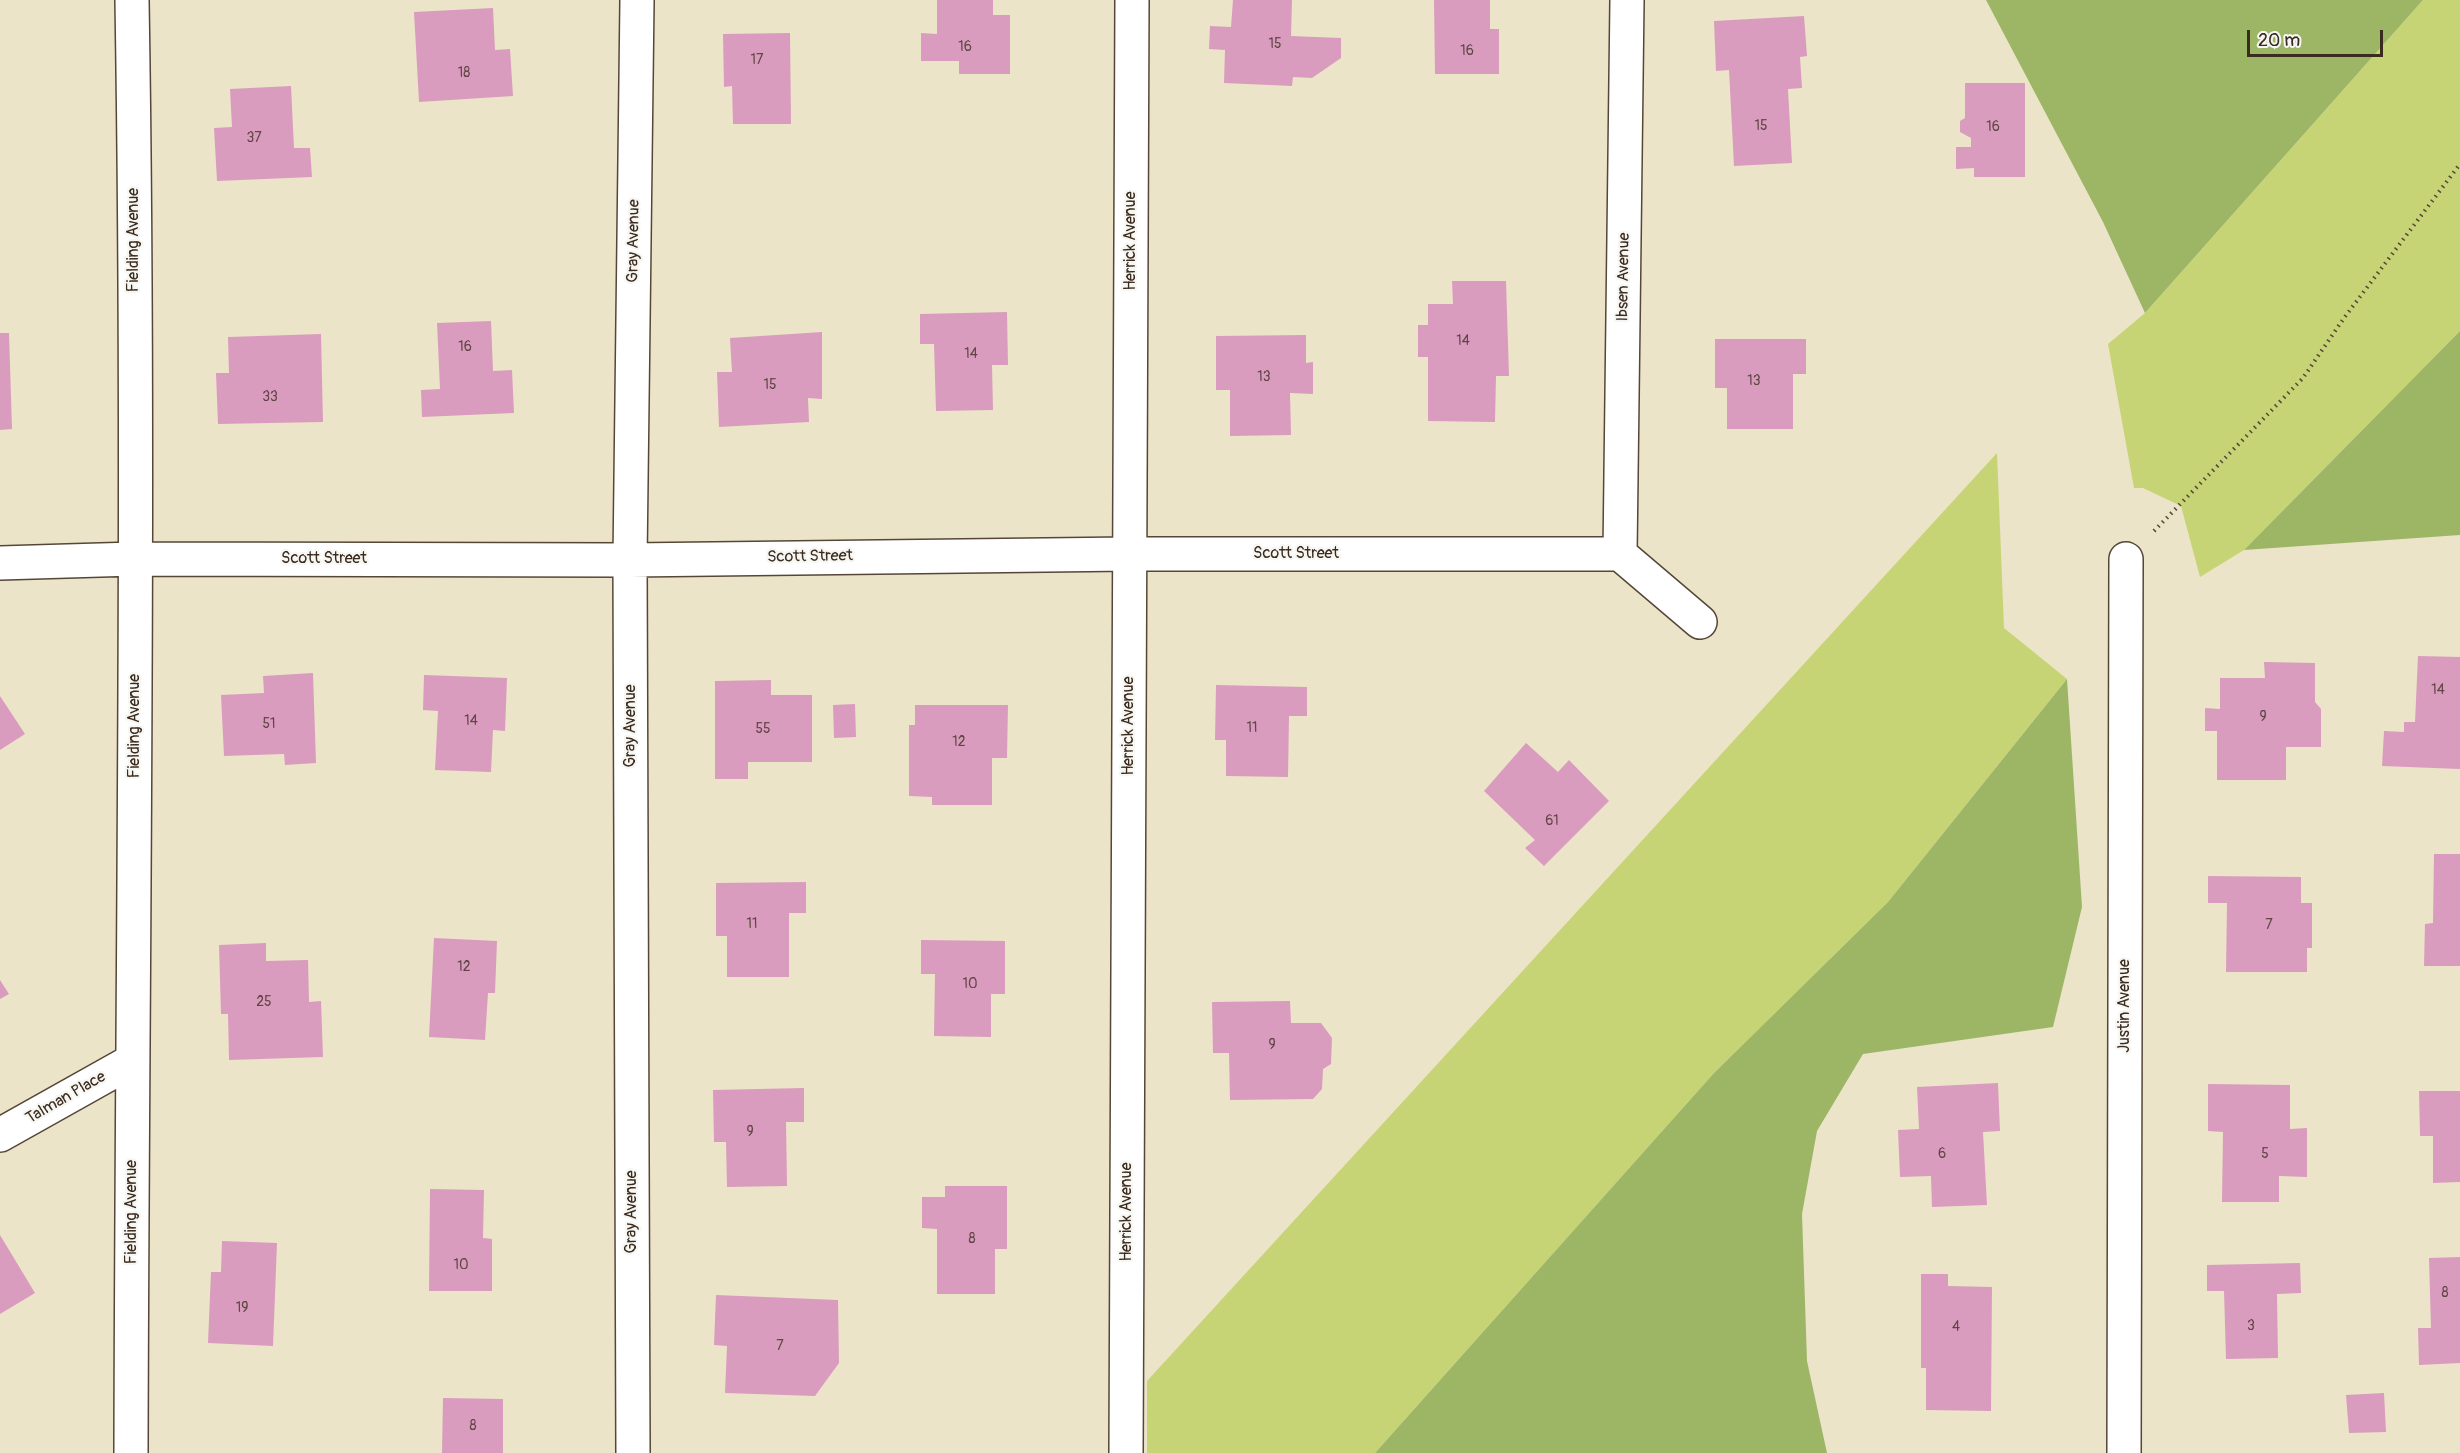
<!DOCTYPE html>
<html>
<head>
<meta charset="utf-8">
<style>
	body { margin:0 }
	#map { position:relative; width:2460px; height:1453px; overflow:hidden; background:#ece4c8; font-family:Pangolin,sans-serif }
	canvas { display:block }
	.scale { position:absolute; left:2247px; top:30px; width:136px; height:27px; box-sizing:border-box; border:3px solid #3b2a1e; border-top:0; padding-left:8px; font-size:18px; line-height:21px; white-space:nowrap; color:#3b2a1e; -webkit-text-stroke:4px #f6f6f2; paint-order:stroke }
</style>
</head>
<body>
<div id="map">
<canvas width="2460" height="1453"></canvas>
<div class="scale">20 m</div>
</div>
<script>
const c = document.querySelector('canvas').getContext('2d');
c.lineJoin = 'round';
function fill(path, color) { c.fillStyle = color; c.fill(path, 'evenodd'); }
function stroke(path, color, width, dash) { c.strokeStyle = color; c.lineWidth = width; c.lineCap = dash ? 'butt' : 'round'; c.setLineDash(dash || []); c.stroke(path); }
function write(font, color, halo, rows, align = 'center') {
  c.font = font + ' Pangolin,sans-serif'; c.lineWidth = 4.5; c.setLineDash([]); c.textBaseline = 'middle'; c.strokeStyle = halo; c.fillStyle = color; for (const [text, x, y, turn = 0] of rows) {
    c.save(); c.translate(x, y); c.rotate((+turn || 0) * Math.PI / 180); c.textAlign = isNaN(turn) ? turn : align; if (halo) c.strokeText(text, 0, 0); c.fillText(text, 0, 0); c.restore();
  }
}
fill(new Path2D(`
	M2423,0h37v331l-216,219 -44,27 -19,-71 -38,-18h-9l-26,-144 37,-31z
	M1997,453l7,175 63,51 -179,223 -174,171 -339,380h-228v-72z`), '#c7d475');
fill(new Path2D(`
	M1986,0h437l-278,313 -42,-91z
	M2460,331v204l-216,15z
	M2067,679l15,228 -29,120 -190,27 -46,77 -15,83 5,147 20,92h-452l339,-380 174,-171z`), '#9db666');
fill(new Path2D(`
	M937,0h56v15h17v59h-51v-13h-38v-28l16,1z
	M1233,0h59l-1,36 50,2v20l-29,20 -19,-1 -1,9 -68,-3 1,-33 -16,-1 1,-23 21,1z
	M1434,0h56v29h9v45h-64z
	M493,8l2,42 15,-1 3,47 -94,6 -5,-90z
	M1804,16l3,40 -7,1 2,31 -14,1 4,74 -58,3 -5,-96 -13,1 -2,-50z
	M790,33l1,91h-58l-1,-38 -8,1 -1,-53z
	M1965,83h60v94h-51v-9l-18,1v-22h15v-9l-11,-6v-11l5,-3z
	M291,86l3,62h16l2,29 -95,4 -3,-53 18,-1 -2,-38z
	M1452,281h54l3,95h-13l-1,46 -67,-1v-64h-10v-32h10v-21h25z
	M1007,312l1,53h-16l1,45 -57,1 -2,-67h-14v-30z
	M491,321l2,50 19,-1 2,43 -92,4 -1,-27 19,-1 -3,-66z
	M822,332v67l-14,-1 1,24 -90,5 -2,-55h15l-2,-34z
	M0,333h9l3,96 -12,1z
	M321,334l2,88 -105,2 -2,-51h13l-1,-36z
	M1306,335v28l7,-1v32l-23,-1 1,42 -61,1v-46h-14v-54z
	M1715,339h91v35h-13v55h-66v-41h-12z
	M2418,656l42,1v112l-78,-3 2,-35 20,1v-10h11z
	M2264,662l51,1v39l6,7v38h-35v33h-69v-49h-12v-23l15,1v-31h45z
	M313,673l3,90 -31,2 -1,-11 -60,2 -3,-61 43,-2 -1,-17z
	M424,675l83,3 -2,53 -12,-1 -2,42 -56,-2 3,-59 -15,-1z
	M771,680v15h41v67h-64v17h-33v-98z
	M1216,685l91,2v29h-18l-1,61 -62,-1v-36h-11z
	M0,696l25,38 -25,16z
	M855,704l1,33 -22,1 -1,-33z
	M915,705h93l-1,53h-15v47h-60v-8l-23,-1v-71h6z
	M1526,743l32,29 11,-12 40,41 -65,65 -19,-18 10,-8 -51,-49z
	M2434,854h26v112h-36l1,-42 8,-1z
	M2208,876l93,1v26h11v45h-5v24h-81l1,-69h-19z
	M806,882v31h-17v64h-62v-41h-11v-53z
	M434,938l63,3 -2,52h-7l-3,47 -56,-3z
	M921,940l84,1v53h-14v43l-57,-1 1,-62h-14z
	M266,943v18l42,-1 1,42 12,-1 2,56 -94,3 -1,-46h-7l-2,-69z
	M0,980l9,14 -9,5z
	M1290,1001l1,22h30l11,15 -1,26 -8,5 -1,20 -9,10 -83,1 -1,-47h-16l-1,-51z
	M1998,1083l2,48 -17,1 4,73 -55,2 -1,-31 -31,1 -2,-47 21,-1 -2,-42z
	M2208,1084l82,1v44l17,-1v49l-28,-1v26h-57l1,-70 -15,-1z
	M804,1088v34h-18l1,64 -60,1 -1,-45h-12l-1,-52z
	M2419,1091h41v91l-27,1v-47h-13z
	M945,1186h62v63h-12v45h-58v-65l-15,-1v-31h23z
	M430,1189l54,1 -1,48 9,1v52h-63z
	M0,1235l35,58 -35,21z
	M222,1241l55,2 -4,103 -65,-3 3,-71h10z
	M2460,1257v106l-41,2 -1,-37h13l-2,-70z
	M2300,1263l1,30 -24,1 1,64 -52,1 -2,-68h-17v-26z
	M1921,1274h27v12l44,1 -1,124 -65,-1v-42h-5z
	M716,1295l122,5 1,63 -24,33 -90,-3 2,-47 -13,-1z
	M2384,1393l2,39 -37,1 -3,-38z
	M443,1398l60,1v54h-61z`), '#d99cbe');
const minor = new Path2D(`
	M1620,554l7,-554
	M1620,554l80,68
	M0,563l134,-4 496,1 499,-6h491
	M0,1135l132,-74
	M131,1453c1,-484 9,-969 1,-1453
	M633,1453l-3,-893 7,-560
	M1126,1453l6,-1453
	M2124,1453l2,-894`);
stroke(minor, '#564638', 36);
stroke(new Path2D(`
	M2154,531l149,-153 41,-60 116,-154`), '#564638', 4, [1.5, 4.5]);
stroke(minor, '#fff', 33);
write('14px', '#624646', null, [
	["15",1275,44],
	["16",965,47],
	["16",1467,51],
	["17",757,60],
	["18",464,73],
	["15",1761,126],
	["16",1993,127],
	["37",254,138],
	["14",1463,341],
	["16",465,347],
	["14",971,354],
	["13",1264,377],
	["13",1754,381],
	["15",770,385],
	["33",270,397],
	["14",2438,690],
	["9",2263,717],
	["14",471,721],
	["51",269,724],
	["11",1252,728],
	["55",763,729],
	["12",959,742],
	["61",1552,821],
	["11",752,924],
	["7",2269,925],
	["12",464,967],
	["10",970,984],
	["25",264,1002],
	["9",1272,1045],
	["9",750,1132],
	["6",1942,1154],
	["5",2265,1154],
	["8",972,1239],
	["10",461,1265],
	["8",2445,1293],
	["19",242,1308],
	["3",2251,1326],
	["4",1956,1327],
	["7",780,1346],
	["8",473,1426]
]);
write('16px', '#3b2a1e', '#f6f6f2', [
	["Fielding Avenue",134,240,-90],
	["Gray Avenue",634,241,-89],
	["Herrick Avenue",1131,241,-90],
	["Ibsen Avenue",1624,277,-89],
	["Scott Street",1296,554],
	["Scott Street",810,557,-1],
	["Scott Street",324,559],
	["Fielding Avenue",135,726,-90],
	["Gray Avenue",631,726,-90],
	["Herrick Avenue",1129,726,-90],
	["Justin Avenue",2125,1006,-90],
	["Talman Place",66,1098,-30],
	["Fielding Avenue",132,1212,-90],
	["Gray Avenue",632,1212,-90],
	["Herrick Avenue",1127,1212,-90]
]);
</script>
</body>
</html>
